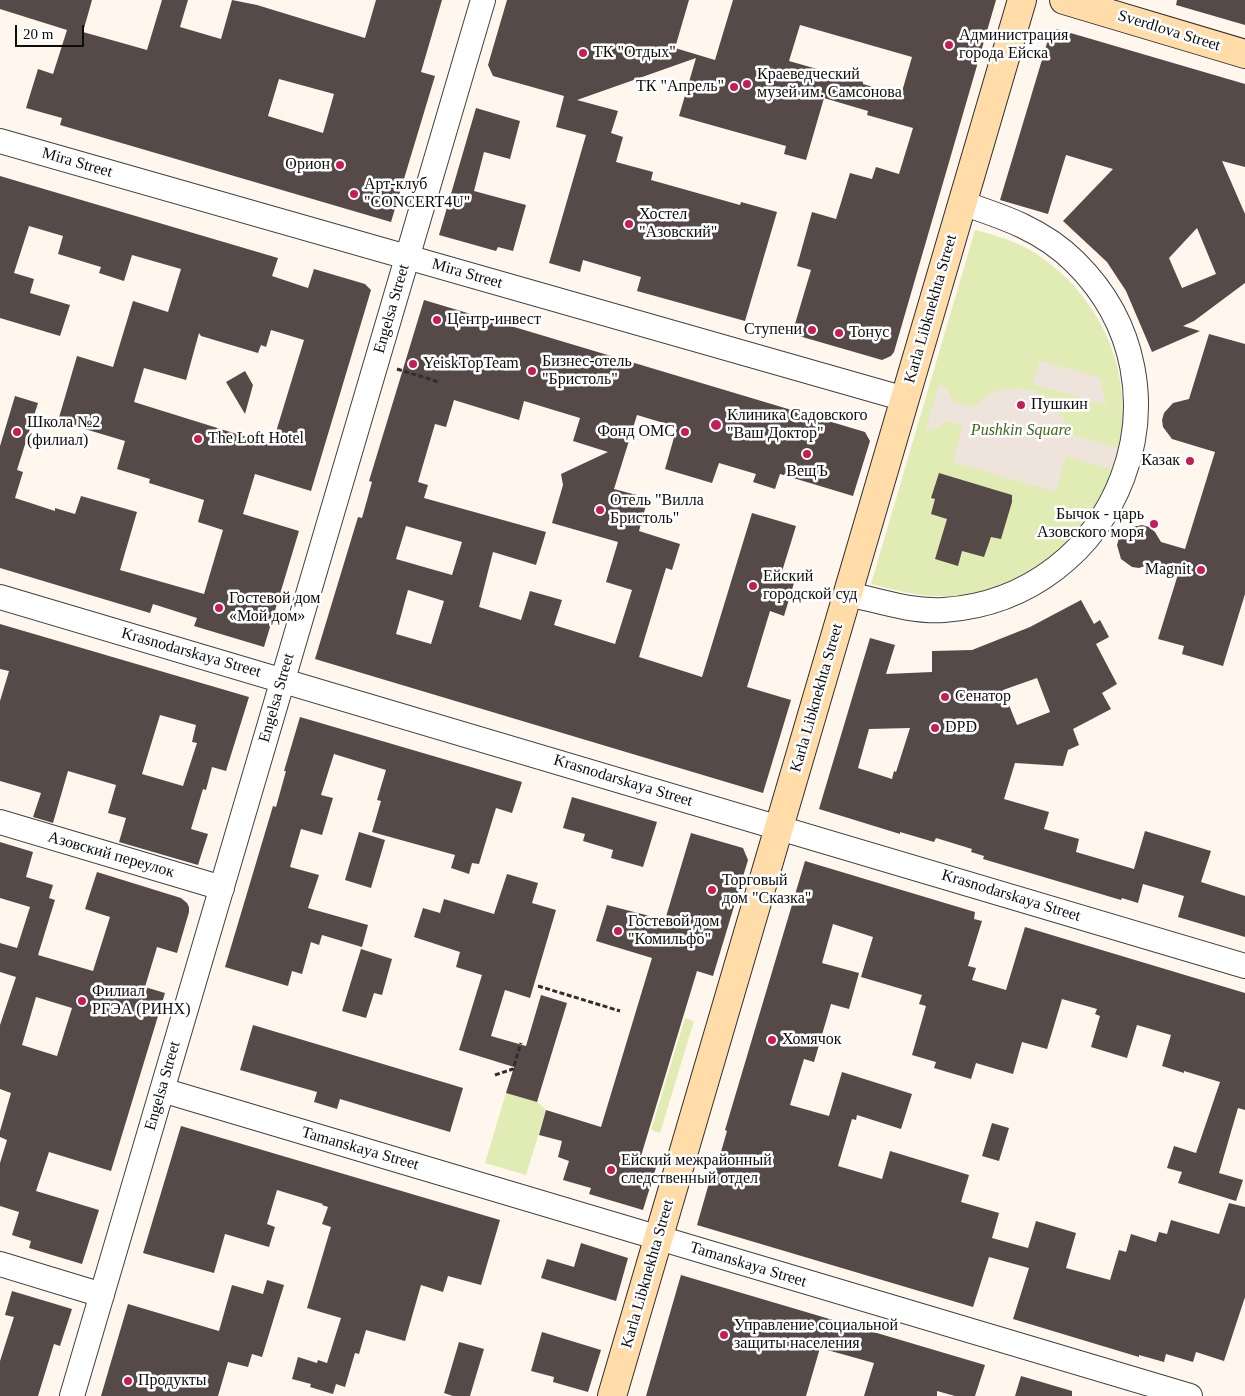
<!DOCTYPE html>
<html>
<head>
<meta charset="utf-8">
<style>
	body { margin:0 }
	#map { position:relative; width:1245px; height:1396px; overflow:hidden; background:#fff6ed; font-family:"Times New Roman",serif }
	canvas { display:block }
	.scale { position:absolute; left:15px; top:25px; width:69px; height:22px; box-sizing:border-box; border:2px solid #0d0d0d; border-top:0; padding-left:6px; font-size:15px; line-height:18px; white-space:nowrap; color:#0d0d0d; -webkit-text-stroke:4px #fff; paint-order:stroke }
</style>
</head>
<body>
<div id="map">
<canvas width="1245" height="1396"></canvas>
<div class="scale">20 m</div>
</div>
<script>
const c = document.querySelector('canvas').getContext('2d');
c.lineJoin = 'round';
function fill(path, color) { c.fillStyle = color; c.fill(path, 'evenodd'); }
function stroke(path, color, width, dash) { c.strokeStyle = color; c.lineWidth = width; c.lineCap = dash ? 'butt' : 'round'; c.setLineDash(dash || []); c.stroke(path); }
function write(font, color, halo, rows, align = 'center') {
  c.font = font + ' "Times New Roman",serif'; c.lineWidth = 5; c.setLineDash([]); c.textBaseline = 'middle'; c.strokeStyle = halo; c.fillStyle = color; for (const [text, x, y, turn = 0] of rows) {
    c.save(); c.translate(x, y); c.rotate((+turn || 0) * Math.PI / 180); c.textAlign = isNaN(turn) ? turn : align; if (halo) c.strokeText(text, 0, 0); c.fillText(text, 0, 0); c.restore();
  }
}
fill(new Path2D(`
	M975,230c24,6 47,13 66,27 98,69 111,206 23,288 -31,28 -69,47 -112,51 -28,2 -54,-5 -81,-12z
	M685,1018l9,3 -34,112 -9,-3z
	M506,1093l31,9 9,8 -20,65 -41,-12z`), '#e1ecb4');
fill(new Path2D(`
	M1040,361l60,17 6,27 -73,-21z
	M939,384l9,6 5,11 20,7 10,-10 8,-5 12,-4 19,-1 14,4 12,7 9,9 7,12 4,14 52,15 -6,21 -48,-14 -10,36 -103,-30 9,-36 -15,-5 -7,6 -14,3z`), '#efe4dc');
fill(new Path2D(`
	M0,0h92l-9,32 64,18 15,-50h26l-8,27 41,12 11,-39 25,5 108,33 11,-38h66l-21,72 14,4 -44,146 -331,-97 2,-7 -36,-10 12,-39 15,5 14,-44 -67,-21zM279,79l55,15 -11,39 -55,-17z
	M507,0h182l-14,48 40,12 18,-60h263l-102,352 -3,4 -9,4 -90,-26 19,-64 -14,-4 15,-54 24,7 14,-46 22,6 4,-12 23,7 14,-46 -46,-13 1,-4 -44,-13 -18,62 -22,-6 2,-8 -107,-30 17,-58 -119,42 41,11 -7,22 12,4 -7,25 37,10 -2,8 89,25 1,-3 36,10 -32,109 -108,-30 4,-14 -58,-17 -3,12 -31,-9 37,-128 -30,-8 8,-31 -71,-20 -5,-11zM800,25l112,32 -11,38 -38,-11v-2l-74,-21z
	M1177,0h68v25l-69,-20z
	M1057,29l188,55v83l-23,-6 23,53v69l-51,38 -11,5 17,5 -48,21 -26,-61 -19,-29 -44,-41 50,-52 -47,-14 -18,59 -48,-14 50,-167zM1197,228l19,46 -34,14 -13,-30z
	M476,108l44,13 -10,38 -26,-7 -10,39 52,14 -13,46 -15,-4 -2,4 -57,-16z
	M0,176l278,82 -6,18 36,12 6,-19 51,15 6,6 -60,201 -56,-17 -12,40 56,17 -35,116 -70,-21 3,-8 -44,-14 -3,9 -150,-45v-122l15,-50 23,7 -21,67 6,2 -8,26 40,13v-3l20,6 6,-18 56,16 -17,58 84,24 19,-64 -25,-8 6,-22 -55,-17 1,-4 -33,-10 8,-28 -67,-20 19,-65 36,11 20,-66 35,11 13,-43 -49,-14 -8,26 -25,-8 2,-6 -43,-13 5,-18 -34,-10 -15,47 20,6 -4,14 40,12 -10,31 -60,-18zM271,330l33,10 -32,105 -138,-43 10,-34 42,12 13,-47 2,3 57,17 3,-8 5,2z
	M424,300l441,132 5,9 -17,55 -73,-22 -5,15 -22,-7 3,-8 -37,-11 -7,20 -47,-14 12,-42 -40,-12 -23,74 34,9 -9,33 41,13 -8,26 -6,-2 -27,89 63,20 50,-164 44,13 -16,52 14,5 -10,33 -14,-5 -23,76 44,13 -28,93 -448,-134 43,-142 4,1 10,-36 -3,-1zM454,400l65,20 5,-19 56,17 -7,23 35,11 -47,22 2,11 -11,38 66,19 -12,40 26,8 -17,54 -61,-19 8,-25 -32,-9 -9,29 -42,-13 14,-55 43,13 10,-33 -122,-34 4,-13 -10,-3 17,-58 11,3zM406,526l56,16 -10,33 -56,-16zM408,590l36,11 -13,43 -35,-10z
	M1209,334l36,10v250l-22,72 -41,-12 2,-8 -26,-7 21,-68 -26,-8 -14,5 -7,-1 -11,-8 -4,-14 2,-7 9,-10 14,-3 7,2 6,5 6,10 24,7 30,-97 -43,-13 -9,-12 -1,-7 2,-7 9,-10 16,-4z
	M245,371l8,14 -8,29 -19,-32z
	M939,473l73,22v7l-11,37 -10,-2 -7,20 -22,-6 -4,15 -23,-7 12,-40 -16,-5 4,-15 -4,-1z
	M1081,600l13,24 6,-4 9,17 -13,7 21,40 -15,9 9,16 -38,20 6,16 -11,5 -5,16 -48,-3 -11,36 45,13 -5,17 35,10 -3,13 58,17 11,-38 66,20 -10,31 44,14v41l-67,-20 6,-21 -41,-12 -5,19 -16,-5 -1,2 -138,-41 1,-3 -13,-4 1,-3 -36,-11 -2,4 -34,-10v2l-81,-25 51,-171 25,7 -9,29 46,-2v-21l40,-1 58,-23zM1037,678l13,34 -33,13 -14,-35zM910,728l-14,44 -2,-1 -2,8 -34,-11 11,-39z
	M0,624l249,73 -23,74 -14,-4 -6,23 -3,-1 -12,40 17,5 -10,31 -79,-23 7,-24 -18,-5 8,-28 -48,-14 -15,52 -20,-6 8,-24 -41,-12v-80l9,-30 -9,-2zM160,715l36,10 -4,17 5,1 -14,43 -41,-12z
	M300,717l222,65 -10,31 -16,-5 -17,56 -7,-1 -3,11 -18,-6 4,-13 -83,-23 9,-31 -4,-1 9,-30 -52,-16 -13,41 12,3 -11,37 -21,-6 -11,38 29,8 -11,33 60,17 -6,22 -40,-12 -3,10 -8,-3 -9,32 -10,-3 -4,15 -63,-19 48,-161 3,1 10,-36h-2z
	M572,797l85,25 -14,45 -32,-9 2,-8 -30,-9 2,-7 -22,-6z
	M359,832l26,8 -14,48 -26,-8z
	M691,833l52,15 5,12 -35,116 -16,-5 -56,185 17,5 -15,49 -54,-16 2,-6 -28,-8 6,-19 -11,-4 4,-16 -23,-6 7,-25 55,17 51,-169 -56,-17 11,-36 58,15z
	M0,842l33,10 -7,25 27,8 -4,13 6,2 -17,55 55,16 17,-54 -25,-8 12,-37 84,26 6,5 2,4v5l-12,41 -20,-6 -12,40 20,6 -54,178 -62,-19 -13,39 63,19 -17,54 -53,-16 2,-7 -19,-6 7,-23 -19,-6v-43l7,-23 -7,-3v-6l11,-38 -11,-4v-64l16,-48 -16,-5v-29l17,5 13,-41 -30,-9zM36,997l36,11 -15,48 -35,-11z
	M805,861l170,51 -1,7 8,2 -14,45 8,2 -4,12 34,10 19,-63 220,66v117l-7,-2 -19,65 24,7 -7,21 -58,-18 4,-11 -15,-4 7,-22 22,7 24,-71 -36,-11v2l-22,-7 9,-31 -34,-10 -10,33 -36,-11 9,-31 -5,-2 2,-5 -35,-10 -15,50 -25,-7 -9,32 -37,-11 -5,16 -37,-11 2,-6 -24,-7 14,-49 -7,-2 3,-9 -61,-18 12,-40 -40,-13 -11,39 37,10 -10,36 -18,-5 -17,58 -10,-3 -14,46 39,11 13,-44 70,22 -11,35 -44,-14 -1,5 -4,-1 -14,47 44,13 8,-28 79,24 -8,27 38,11 -7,25 36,10 8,-27 40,12 -10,35 44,12 9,-30 7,2 5,-18 25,8 3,-10 8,2 4,-14 48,14 10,-31 16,4v90l-21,64 -28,-9 -3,10 -27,-8 -2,8 -25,-7v2l-126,-38 16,-51 -40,-11 -16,50 -276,-82 12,-42h3l15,-52 -2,-1z
	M507,874l31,9 -6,20 24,7 -26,88 -25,-8 -14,46 35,10 15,-51 26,8 -30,99 -31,-9 8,-26 -55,-17 23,-75 -26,-8 4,-15 -46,-15 9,-29 17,5 4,-14 50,15z
	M361,949l31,10 -10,36 -8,-2 -8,25 -24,-7z
	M253,1025l210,63 -13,44 -110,-33 -3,10 -23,-7 3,-10 -77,-22z
	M992,1123l17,5 -10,33 -17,-5z
	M181,1126l319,94 -19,65 -33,-9 -5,16 -22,-7 -16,56 -39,-11 -7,24 -4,-1 -10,34 -9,-3 -3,10 -23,-7 1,-3 -19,-5 6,-22 19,6 1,-3 9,3 14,-45 -34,-10 24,-81 -9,-3 6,-17 -6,-2 1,-1 -46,-14 -10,34 8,3 -6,20 -44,-13 -11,39 -71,-20z
	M581,1243l47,15 -12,43 -75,-23 6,-19 27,8z
	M681,1275l304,90 -10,31h-20l-18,-5v5h-73l10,-33 -54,-15 -14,48h-160z
	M267,1280l17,5 -22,72 -10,-3 -4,13 -20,-5 -10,34h-117l27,-92 91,27 13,-46 31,9z
	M12,1291l60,18 -12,37 -6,-2 -16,52h-38v-35l14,-44 -9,-2z
	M542,1332l59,18 -13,42 -35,-10 1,-5 -23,-6z
	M459,1342l25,7 -14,47h-17l-9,-3z
	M1021,1376l51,15v5h-57z`), '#564a49');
const street = new Path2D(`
	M0,141l905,258
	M848,594c32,7 63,18 96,16 175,-12 257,-224 131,-348 -32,-32 -71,-45 -113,-59
	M0,597l1245,369
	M0,822l222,66
	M162,1090l1028,306
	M0,1264l102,31
	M72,1396l411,-1396`);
const secondary = new Path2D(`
	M1064,0l181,54
	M612,1396l410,-1396`);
stroke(street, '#404040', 26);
stroke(secondary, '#2f2f2f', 30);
stroke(new Path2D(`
	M397,369l42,13
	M775,594l18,6
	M538,986l82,25
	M495,1075l18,-6 8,-26`), '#2f2f2f', 3, [5, 2.5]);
stroke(street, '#fff', 24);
stroke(secondary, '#ffdca8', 28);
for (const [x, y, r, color] of [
	[949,45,5,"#c51d57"],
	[583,53,5,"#c51d57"],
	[747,84,5,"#c51d57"],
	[734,87,5,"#c51d57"],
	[340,165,5,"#c51d57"],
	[354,194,5,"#c51d57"],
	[629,224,5,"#c51d57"],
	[437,320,5,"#c51d57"],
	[812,330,5,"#c51d57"],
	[839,333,5,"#c51d57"],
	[413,364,5,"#c51d57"],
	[532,371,5,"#c51d57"],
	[1021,405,5,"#c51d57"],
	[716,425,6,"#c51d57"],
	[17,432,5,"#c51d57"],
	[685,432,5,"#c51d57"],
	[198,439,5,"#c51d57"],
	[807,454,5,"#c51d57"],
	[1190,461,5,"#c51d57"],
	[600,510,5,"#c51d57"],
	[1154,524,5,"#c51d57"],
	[1201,570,5,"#c51d57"],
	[753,586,5,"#c51d57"],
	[219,608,5,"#c51d57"],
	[945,697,5,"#c51d57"],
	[935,728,5,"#c51d57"],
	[712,890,5,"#c51d57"],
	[618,931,5,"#c51d57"],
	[82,1001,5,"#c51d57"],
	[772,1040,5,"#c51d57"],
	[611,1170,5,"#c51d57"],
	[724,1335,5,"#c51d57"],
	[128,1381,5,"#c51d57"]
]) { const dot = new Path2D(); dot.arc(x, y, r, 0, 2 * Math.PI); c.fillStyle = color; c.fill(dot); stroke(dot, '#fff', 2); }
write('16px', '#0d0d0d', '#fff', [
	["Sverdlova Street",1169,31,17],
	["Mira Street",77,163,16],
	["Mira Street",467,274,16],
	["Engelsa Street",392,309,-74],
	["Karla Libknekhta Street",931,309,-74],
	["Krasnodarskaya Street",191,653,16],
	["Engelsa Street",277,698,-74],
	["Karla Libknekhta Street",817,698,-74],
	["Krasnodarskaya Street",623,781,17],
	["Азовский переулок",111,855,16],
	["Krasnodarskaya Street",1011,896,17],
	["Engelsa Street",163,1086,-74],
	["Tamanskaya Street",360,1149,16],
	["Tamanskaya Street",748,1265,17],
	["Karla Libknekhta Street",648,1274,-74]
]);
write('16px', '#0d0d0d', '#fff', [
	["Администрация",959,36],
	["города Ейска",959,54],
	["ТК \"Отдых\"",593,53],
	["Краеведческий",757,75],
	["музей им. Самсонова",757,93],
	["ТК \"Апрель\"",724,87,"right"],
	["Орион",330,165,"right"],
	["Арт-клуб",364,185],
	["\"CONCERT4U\"",364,203],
	["Хостел",639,215],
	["\"Азовский\"",639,233],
	["Центр-инвест",447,320],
	["Ступени",802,330,"right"],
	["Тонус",849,333],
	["Бизнес-отель",542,362],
	["\"Бристоль\"",542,380],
	["YeiskTopTeam",423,364],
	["Пушкин",1031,405],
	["Клиника Садовского",727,416],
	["\"Ваш Доктор\"",727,434],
	["Школа №2",27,423],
	["(филиал)",27,441],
	["Фонд ОМС",675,432,"right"],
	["The Loft Hotel",208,439],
	["Казак",1180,461,"right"],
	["ВещЪ",807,472,"center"],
	["Отель \"Вилла",610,501],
	["Бристоль\"",610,519],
	["Бычок - царь",1144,515,"right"],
	["Азовского моря",1144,533,"right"],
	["Magnit",1191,570,"right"],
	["Ейский",763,577],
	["городской суд",763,595],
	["Гостевой дом",229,599],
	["«Мой дом»",229,617],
	["Сенатор",955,697],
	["DPD",945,728],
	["Торговый",722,881],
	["дом \"Сказка\"",722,899],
	["Гостевой дом",628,922],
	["\"Комильфо\"",628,940],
	["Филиал",92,992],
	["РГЭА (РИНХ)",92,1010],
	["Хомячок",782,1040],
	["Ейский межрайонный",621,1161],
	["следственный отдел",621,1179],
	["Управление социальной",734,1326],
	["защиты населения",734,1344],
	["Продукты",138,1381]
], 'left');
write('italic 16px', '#41681a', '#fff', [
	["Pushkin Square",1021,431]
]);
</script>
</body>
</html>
